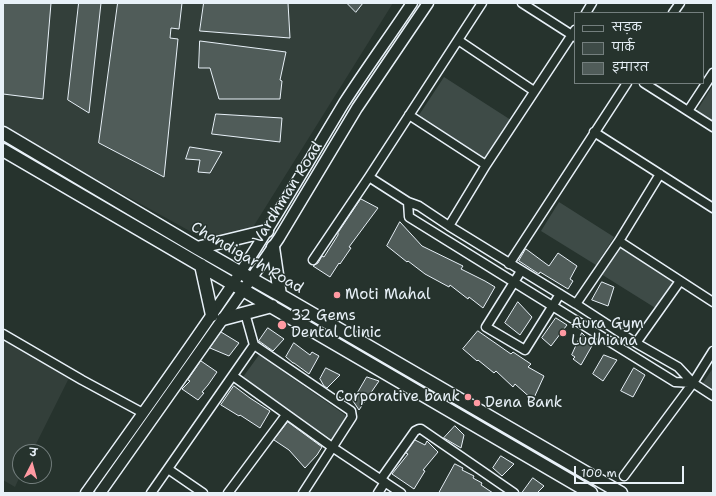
<!DOCTYPE html>
<html>
<head>
<meta charset="utf-8">
<style>
	body { margin:0 }
	#map { position:relative; width:716px; height:496px; overflow:hidden; background:#26332d; font-family:"Shantell Sans","Playpen Sans Deva",sans-serif }
	canvas { display:block }
	.frame { position:absolute; inset:0; border:4px solid #e8f1f8; pointer-events:none }
	.legend { position:absolute; left:574px; top:12px; width:130px; height:72px; box-sizing:border-box; background:#26332d; border:1px solid #747f7e; margin:0; padding:5px 7px; list-style:none; font-size:12px; color:#e8f1f8 }
	.legend li { display:flex; align-items:center; gap:8px; height:20px }
	.legend b { width:20px; border:1px solid #747f7e }
	.north { position:absolute; left:12px; top:444px; width:40px; height:40px; box-sizing:border-box; background:#26332d; border:1px solid #747f7e; border-radius:50%; rotate:6deg; font-size:11px; font-weight:700; line-height:16px; text-align:center; color:#e8f1f8 }
	.north::after { content:''; display:block; margin:auto; width:14px; height:18px; background:#ff9aa2; clip-path:polygon(50% 0,100% 100%,50% 72%,0 100%) }
	.scale { position:absolute; left:574px; top:466px; width:110px; height:18px; box-sizing:border-box; border:2px solid #e8f1f8; border-top:0; padding-left:5px; font-size:12px; line-height:14px; white-space:nowrap; color:#e8f1f8; -webkit-text-stroke:3px #26332d; paint-order:stroke }
</style>
</head>
<body>
<div id="map">
<canvas width="716" height="496"></canvas>
<div class="frame"></div>
<ul class="legend">
<li><b style="height:5px;background:#26332d"></b>सड़क</li>
<li><b style="height:11px;background:#3e4b47"></b>पार्क</li>
<li><b style="height:11px;background:#505c59"></b>इमारत</li>
</ul>
<div class="north">उ</div>
<div class="scale">100 m</div>
</div>
<script>
const c = document.querySelector('canvas').getContext('2d');
c.lineJoin = 'round';
function fill(path, color) { c.fillStyle = color; c.fill(path, 'evenodd'); }
function stroke(path, color, width, dash) { c.strokeStyle = color; c.lineWidth = width; c.lineCap = dash ? 'butt' : 'round'; c.setLineDash(dash || []); c.stroke(path); }
function write(font, color, halo, rows, align = 'center') {
  c.font = font + ' "Shantell Sans",sans-serif'; c.lineWidth = 3; c.setLineDash([]); c.textBaseline = 'middle'; c.strokeStyle = halo; c.fillStyle = color; for (const [text, x, y, turn = 0] of rows) {
    c.save(); c.translate(x, y); c.rotate((+turn || 0) * Math.PI / 180); c.textAlign = isNaN(turn) ? turn : align; if (halo) c.strokeText(text, 0, 0); c.fillText(text, 0, 0); c.restore();
  }
}
fill(new Path2D(`
	M3,3h390l-158,253 -232,-128z
	M3,337l68,37 -39,78h-12v24l-5,11 -12,-7z`), '#333f3a');
fill(new Path2D(`
	M444,77l70,45 -25,39 -70,-46z
	M713,85v38l-17,-11z
	M559,202l55,35 -18,28 -55,-34z
	M619,246l56,34 -18,29 -56,-35z
	M259,355l92,64 -16,23 -92,-65z
	M713,368v21l-10,-6z`), '#3e4b47');
const building = new Path2D(`
	M3,3h48l-8,96 -40,-5z
	M79,3h22l-12,110 -21,-13z
	M118,3h64l-3,26 -8,-1 -1,10 8,1 -14,138 -65,-34z
	M204,3h84l2,35 -90,-7z
	M347,3h16l-7,9z
	M200,41l86,11 -6,28 2,1 -2,18h-61l-9,-31h-11z
	M216,114l66,4 -2,24 -68,-8z
	M190,147l32,5 -12,21 -12,-1 2,-12 -14,-1z
	M361,199l17,9 -29,39 2,1 -11,16 -1,-1 -9,14 -17,-11 5,-3 4,-7 2,1 14,-22v-2z
	M400,222l22,24 41,20 -2,3 24,12 10,6 -12,21 -14,-11 -1,2 -18,-14 -1,2 -24,-13 -17,-13 -1,1 -20,-16z
	M526,249l23,17 9,-13 19,13 -7,13 3,2 -5,8 -28,-17 -1,2 -20,-13z
	M602,282l12,5 -6,19 -16,-6z
	M518,302l14,15 -12,18 -15,-12z
	M556,318l11,7 -16,21 -9,-8z
	M268,328l16,11 -11,12 -14,-10z
	M478,331l33,23 2,-2 18,12 -3,3 16,9 -11,24 -18,-16 -2,3 -17,-16 -2,2 -16,-13 -1,1 -14,-12z
	M221,332l18,11 -10,13 -19,-8z
	M582,333l11,11 -12,21 -8,-6 2,-2 -3,-2z
	M294,343l16,12 2,-3 7,4 -10,18 -15,-11h-1l-7,-6z
	M604,355l13,5 -14,21 -10,-7z
	M201,361l16,11 -9,13 -6,7 2,1 -6,7 -16,-11 8,-8 -2,-1z
	M326,368l14,7 -13,13 -3,-2 -4,-7z
	M634,368l11,7 -12,22 -12,-6z
	M367,377l12,4 -20,29 -6,-9z
	M234,386l16,12 20,13 -10,17 -20,-13 -1,1 -18,-11z
	M288,422l34,25 -5,8 -12,13 -16,-18 -15,-10z
	M455,426l9,9 -3,13 -17,-10z
	M415,440l10,5 2,-4 11,11 -15,18 2,1 -11,18 -22,-15 16,-20 -2,-1z
	M501,456l13,8 -12,12 -9,-8z
	M455,464l8,4 -1,2 12,6 -1,2 9,5 -1,2 12,8h-54z
	M533,478l11,8 -7,7h-15z`);
fill(building, '#505c59');
stroke(building, '#e8f1f8', 1);
const minor = new Path2D(`
	M522,3l53,34
	M586,13l6,-10
	M673,13l7,-10
	M458,40l76,51
	M644,83l69,44
	M688,111l25,-38
	M409,115l77,50
	M594,132l119,76
	M369,177l39,25 11,4 30,20 127,78 60,39 42,24 15,16 20,13
	M408,202l1,15 266,165 18,1
	M449,226l37,-61 89,-135
	M619,241l94,61
	M313,260l56,-83 113,-174
	M509,264l118,-181
	M521,271l-35,56 39,23 35,-56
	M576,304l43,-63 41,-67
	M245,313l9,32 97,66 1,6 -49,76
	M3,334l79,46 61,33
	M636,343l44,-62
	M233,376l99,71 69,46
	M168,469l35,24
	M624,476l69,-93 20,-32
	M381,479l34,-48 4,-2h2l93,64
	M151,493l103,-148
	M228,493l58,-78
	M378,493l7,-11`);
const tertiary = new Path2D(`
	M86,493c52,-73 105,-146 154,-220 37,-56 70,-114 104,-170 22,-34 46,-67 68,-100
	M100,493l151,-214 28,-41 78,-130 71,-105`);
const primary = new Path2D(`
	M3,133l194,115 83,47 341,198
	M3,150l588,343
	M273,247l7,48
	M197,248l70,-17
	M201,265l11,50
	M223,319l49,-13`);
stroke(minor, '#e8f1f8', 11);
stroke(tertiary, '#e8f1f8', 13);
stroke(primary, '#e8f1f8', 15);
stroke(minor, '#26332d', 8);
stroke(tertiary, '#26332d', 10);
stroke(primary, '#26332d', 12);
for (const [x, y, r, color] of [
	[337,295,4,"#ff9aa2"],
	[282,325,5,"#ff9aa2"],
	[563,333,4,"#ff9aa2"],
	[468,397,4,"#ff9aa2"],
	[477,403,4,"#ff9aa2"]
]) { const dot = new Path2D(); dot.arc(x, y, r, 0, 2 * Math.PI); c.fillStyle = color; c.fill(dot); stroke(dot, '#26332d', 1.5); }
write('15px', '#e8f1f8', '#26332d', [
	["Vardhman Road",288,193,-58],
	["Chandigarh Road",247,258,30]
]);
write('15px', '#e8f1f8', '#26332d', [
	["Moti Mahal",345,295],
	["32 Gems",291,316],
	["Dental Clinic",291,333],
	["Aura Gym",571,324],
	["Ludhiana",571,341],
	["Corporative bank",460,397,"right"],
	["Dena Bank",485,403]
], 'left');
</script>
</body>
</html>
